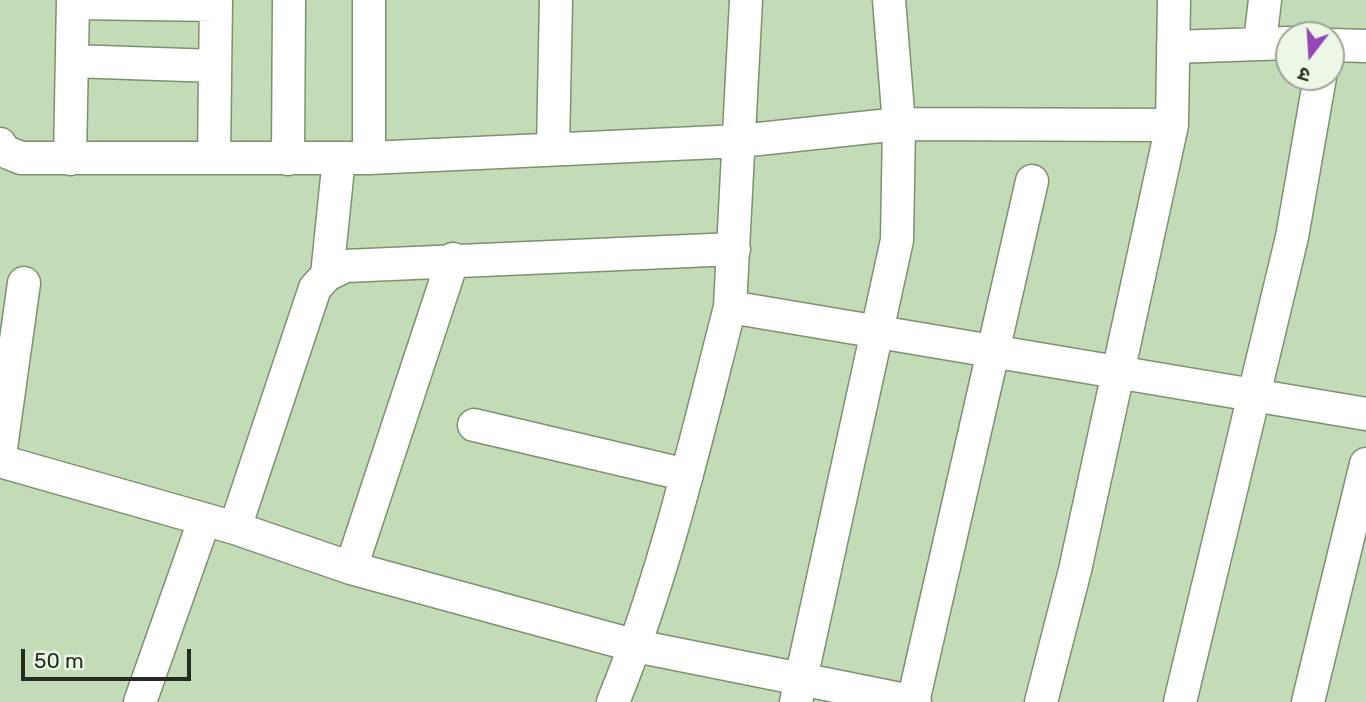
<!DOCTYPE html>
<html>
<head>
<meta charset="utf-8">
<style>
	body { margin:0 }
	#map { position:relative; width:1366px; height:702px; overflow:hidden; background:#c3dbb7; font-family:Rubik,"Noto Sans Devanagari",sans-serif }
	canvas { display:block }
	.north { position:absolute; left:1275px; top:21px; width:70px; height:70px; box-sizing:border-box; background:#ecf8e5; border:2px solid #9ca695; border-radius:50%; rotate:197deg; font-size:19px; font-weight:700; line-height:28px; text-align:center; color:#232c1e }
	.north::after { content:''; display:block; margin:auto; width:24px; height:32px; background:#9545b5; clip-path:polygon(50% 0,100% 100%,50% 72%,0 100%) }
	.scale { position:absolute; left:21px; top:649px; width:170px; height:32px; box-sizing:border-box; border:4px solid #232c1e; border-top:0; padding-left:9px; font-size:21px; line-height:24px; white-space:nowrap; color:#232c1e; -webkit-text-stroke:5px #ecf8e5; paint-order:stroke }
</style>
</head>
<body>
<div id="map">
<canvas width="1366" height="702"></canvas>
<div class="north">उ</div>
<div class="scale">50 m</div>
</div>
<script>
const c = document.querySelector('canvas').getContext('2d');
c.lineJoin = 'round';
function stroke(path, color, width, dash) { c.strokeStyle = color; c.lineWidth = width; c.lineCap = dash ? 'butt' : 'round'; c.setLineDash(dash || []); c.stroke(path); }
const minor = new Path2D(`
	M73,3l143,2
	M1260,42l5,-42
	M1331,45l35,1
	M1173,47l116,-4
	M72,61l143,5
	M0,144l4,7 17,7h348l371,-17 159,-17 273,1
	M553,148l3,-148
	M214,158l2,-158
	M369,158v-158
	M70,159l3,-159
	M288,159l1,-159
	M327,275l12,-117
	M730,307l16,-307
	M474,425l213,50
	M0,455l24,-172
	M0,461l235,67 116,40 285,78 279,56
	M235,528l80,-240 12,-13 18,-9 389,-17
	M351,568l102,-309
	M140,702l64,-181
	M613,702c52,-127 83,-263 117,-395l636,107
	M796,702l101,-462 2,-116 -10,-124
	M913,702l119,-521
	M1041,702l34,-132 97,-445 2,-125
	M1180,702l112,-465 28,-160
	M1308,702l58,-238`);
stroke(minor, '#7b926f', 35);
stroke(minor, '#fff', 32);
</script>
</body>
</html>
